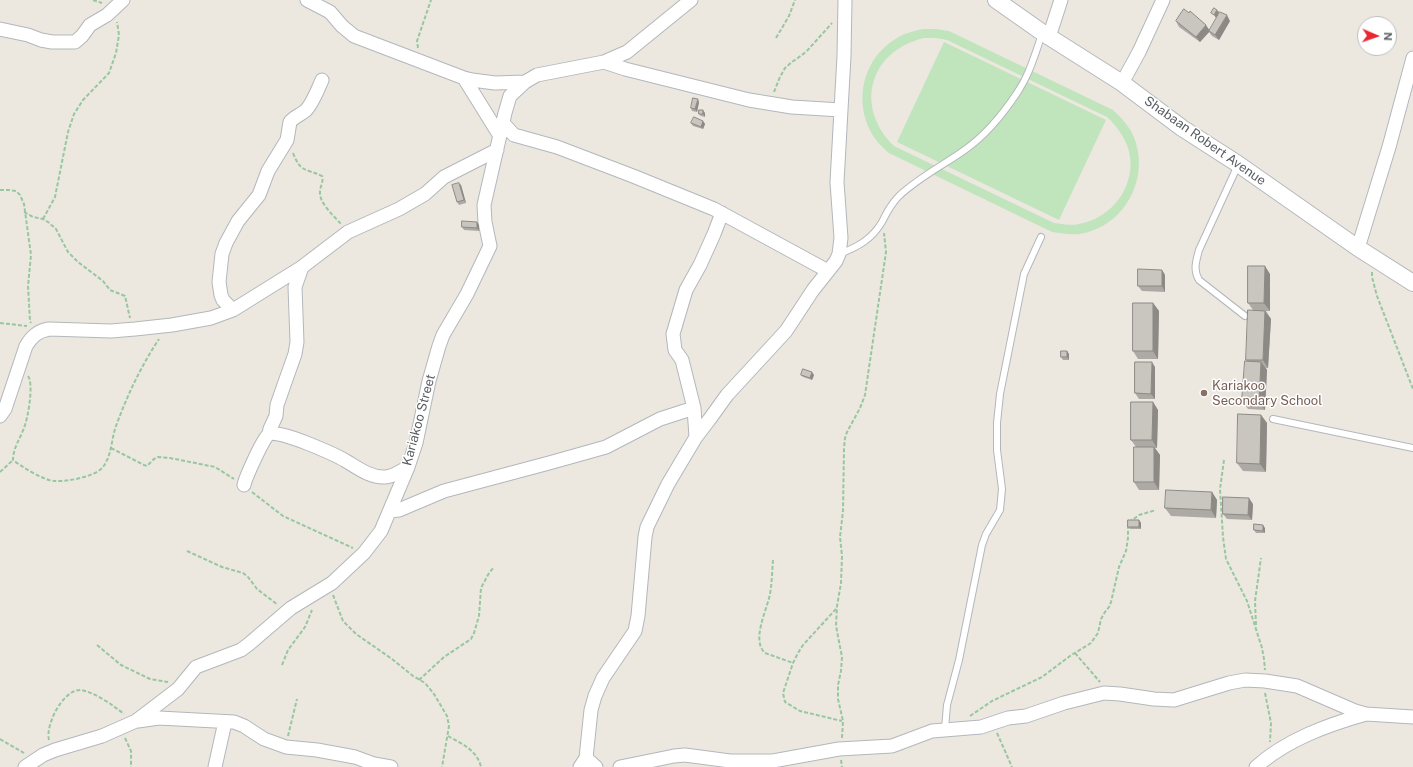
<!DOCTYPE html>
<html>
<head>
<meta charset="utf-8">
<style>
	body { margin:0 }
	#map { position:relative; width:1413px; height:767px; overflow:hidden; background:#ece8e0; font-family:"Public Sans",sans-serif }
	canvas { display:block }
	.north { position:absolute; left:1357px; top:16px; width:40px; height:40px; box-sizing:border-box; background:#fff; border:1px solid #bdbec0; border-radius:50%; rotate:92deg; font-size:11px; font-weight:700; line-height:16px; text-align:center; color:#595d61 }
	.north::after { content:''; display:block; margin:auto; width:14px; height:18px; background:#e92931; clip-path:polygon(50% 0,100% 100%,50% 72%,0 100%) }
</style>
</head>
<body>
<div id="map">
<canvas width="1413" height="767"></canvas>
<div class="north">N</div>
</div>
<script>
const c = document.querySelector('canvas').getContext('2d');
c.lineJoin = 'round';
function fill(path, color) { c.fillStyle = color; c.fill(path, 'evenodd'); }
function stroke(path, color, width, dash) { c.strokeStyle = color; c.lineWidth = width; c.lineCap = dash ? 'butt' : 'round'; c.setLineDash(dash || []); c.stroke(path); }
function write(font, color, halo, rows, align = 'center') {
  c.font = font + ' "Public Sans",sans-serif'; c.lineWidth = 3; c.setLineDash([]); c.textBaseline = 'middle'; c.strokeStyle = halo; c.fillStyle = color; for (const [text, x, y, turn = 0] of rows) {
    c.save(); c.translate(x, y); c.rotate((+turn || 0) * Math.PI / 180); c.textAlign = isNaN(turn) ? turn : align; if (halo) c.strokeText(text, 0, 0); c.fillText(text, 0, 0); c.restore();
  }
}
fill(new Path2D(`
	M923,29h13l13,2 164,79c7,6 13,13 18,21 22,42 -4,96 -52,103 -9,1 -18,-1 -27,-2l-163,-79c-7,-6 -14,-13 -18,-21 -18,-33 -7,-75 26,-94 8,-5 17,-7 26,-9zM924,38h12l11,2 160,77c9,8 15,17 20,28 13,35 -12,73 -48,79 -8,2 -16,0 -25,-1l-160,-77c-40,-39 -25,-95 30,-108z
	M944,42l162,78 -47,100 -162,-78z`), '#c0e4bc');
const service = new Path2D(`
	M1238,165l-39,85c-3,11 -6,20 0,30l46,36
	M839,254c19,-7 33,-15 43,-32 5,-10 9,-18 17,-26 20,-19 45,-31 67,-47 21,-15 37,-35 51,-56 3,-5 7,-11 9,-16 7,-14 11,-29 16,-43
	M1273,419l140,29
	M945,729l2,-24 12,-45 23,-115 4,-11 14,-24 2,-21 -5,-39v-27l3,-29 24,-120 17,-37`);
const minor = new Path2D(`
	M307,0l23,12 12,14 12,10 76,29 34,13 8,2 23,3 30,-1
	M0,29l28,6 13,5 11,2h23l7,-6 8,-11 17,-10 16,-15
	M1049,37l12,-37
	M604,62l21,7 124,31 43,7 49,3
	M464,78l36,58
	M1122,83l17,-31 24,-52
	M503,123l11,12 43,12 76,29 81,33 114,62
	M1358,248l31,-101 24,-89
	M233,310l-10,-10 -2,-5 -2,-13 3,-28 4,-11 12,-22 21,-26 9,-24 19,-31 3,-18c4,-5 10,-7 15,-11 7,-6 13,-22 17,-31
	M0,416l5,-7 21,-63c6,-10 12,-15 23,-17l62,2 24,-2 37,-4 39,-7 22,-8 69,-43 46,-35 51,-23 26,-15 19,-17 53,-27
	M269,434l1,-5 6,-13 1,-11 7,-20 11,-31 2,-12 -2,-55 7,-20
	M696,437l-2,-29 -12,-48 -7,-10 -2,-16 13,-44 14,-25 14,-31 8,-21
	M244,485c1,-6 20,-49 25,-51 10,-5 67,21 77,27 12,7 25,17 39,16 8,0 16,-6 23,-10
	M390,511l9,-1 45,-19 105,-28 57,-16 54,-28 34,-11
	M138,721l21,-3 75,4 10,4 20,13 22,8 31,3 38,7 19,7 17,3
	M586,758l10,9
	M25,767l18,-12 12,-5 47,-14 34,-15 42,-32 18,-22 45,-17 8,-6 42,-36 41,-25 32,-30 17,-22 27,-64 8,-24 13,-62 10,-35 4,-11 24,-41 23,-48 -5,-24 -1,-17 21,-92 5,-17 15,-14 12,-7 67,-13 23,-10 64,-52
	M215,767l10,-45
	M580,767l6,-9 5,-48 4,-14 8,-18 32,-47 3,-15 7,-79 2,-10 21,-43 28,-47 13,-17 18,-25 59,-64 27,-41 23,-29 3,-7 2,-16 -4,-56 7,-126 1,-56
	M620,767l54,-11 11,-1 45,6h43l66,-12 53,-3 40,-15 49,-4 27,-9 18,-2 38,-13 40,-10 16,1 34,5 20,1 55,-17 16,-3 20,1 32,5 58,25 11,3 47,3
	M1256,767c30,-27 71,-42 110,-53`);
const tertiary = new Path2D(`
	M996,0l47,33 79,50 60,45 56,36 120,84 55,35`);
stroke(service, '#b3b7bb', 8);
stroke(minor, '#b3b7bb', 15);
stroke(tertiary, '#b3b7bb', 18);
stroke(new Path2D(`
	M93,0l9,3
	M776,38l13,-22 6,-16
	M418,48l-1,-7 14,-41
	M774,92l6,-15 5,-9 7,-6 14,-10 26,-29
	M293,153c8,20 12,15 29,23 2,6 -2,10 -2,16 -1,11 14,24 21,32
	M0,190h9l7,1 4,4 4,9 7,51 -3,31 2,35 1,2
	M24,212l9,5 10,2 5,3 8,7 12,23 10,10 25,19 7,9 15,6 5,22
	M43,219l12,-22 13,-65 6,-18 9,-14 26,-27 7,-20 3,-18 -2,-13
	M1372,272v5l5,19 36,93
	M0,323l27,3
	M28,376c6,8 0,42 -4,52 -4,11 -11,20 -11,32 9,7 30,20 41,21 12,1 41,-4 49,-14 9,-12 8,-27 13,-41 11,-30 25,-60 43,-87
	M111,448l33,17 3,1 7,-7 4,-2 12,1 45,9 19,12
	M1224,460l-4,29 3,48 3,22 21,42 15,47 2,11 1,11
	M0,472l13,-12
	M252,492l31,24 70,32
	M187,551l35,16 21,6 5,4 9,12 21,16
	M773,560c-1,11 -1,23 -3,34 -3,16 -19,46 -5,59l28,10
	M333,595l10,26 13,13 36,25 21,17 12,7 9,11 13,22 2,10 -7,41
	M836,609l-33,36 -5,8 -5,10 -10,30 2,9 15,9 42,10
	M1256,625l-1,-24 6,-43
	M97,645l24,20 29,14 18,3
	M1075,653l25,29
	M282,665l6,-15 17,-23 7,-17
	M419,680l25,-23 27,-18 3,-6 5,-17 2,-28 8,-15 5,-6
	M1265,693l6,30 -1,19
	M970,716l22,-15 50,-24 28,-21 21,-13 7,-10 3,-14 4,-7 4,-5 2,-5 8,-35 7,-16 2,-13v-11l3,-6 8,-6 17,-5
	M997,733l15,34
	M288,736l9,-37
	M448,736c14,8 29,14 33,31
	M125,738l6,13v16
	M842,738l1,-17 -5,-22v-14l3,-14 1,-14 -6,-31 1,-20 4,-23 1,-27 -2,-19 3,-26 1,-63 1,-10 2,-6 13,-24 5,-13 21,-143 -2,-19
	M0,739l24,14
	M49,740c-4,-15 14,-50 31,-50 13,1 34,16 44,24
	M841,760l1,7`), '#97c79f', 2, [4, 2]);
stroke(service, '#fff', 6);
stroke(minor, '#fff', 13);
stroke(tertiary, '#fff', 16);
fill(new Path2D(`
	M1176,21l33,9 21,-9 -11,19 -7,-4 -3,-4 -9,10 -21,-15z
	M699,102l-2,10 -5,-1 -1,-3z
	M705,113v4l-4,-1 -2,-2z
	M703,121l2,3 -2,5 -10,-3 -2,-3z
	M461,185l5,18 -7,2 -2,-3z
	M479,225v6l-15,-1 -2,-3z
	M1162,270l3,5v17l-23,-1 -4,-5z
	M1270,274v37h-4l5,8 -3,49h-2l1,2 -2,40 -17,-1 -6,-8 5,-40 -1,-1 7,-50 -5,-7z
	M1153,303l6,8 -1,48h-20l-5,-8z
	M1067,351l2,3v6h-6l-2,-3z
	M1155,367v32h-16l-4,-6z
	M801,375h13l-2,5 -9,-3z
	M1153,402l5,8 -1,38h-2l5,7 -1,35h-20l-5,-8 2,-35 -5,-7z
	M1261,415l6,8 -1,49 -23,-1 -6,-8z
	M1212,492l5,8 -1,18 -45,-2 -6,-8z
	M1253,504l-1,16 -25,-1 -4,-5z
	M1139,520l2,3v6h-11l-2,-2z
	M1265,528v5h-9l-2,-3z`), '#ada9a4');
fill(new Path2D(`
	M1217,10l2,2 -3,6 -2,-3z
	M1227,15l3,6 -11,19 -4,-5z
	M1206,25l4,6 -10,11 -4,-5z
	M698,99l1,3 -2,10 -2,-3z
	M703,110l2,3v4l-2,-3z
	M703,121l2,3 -2,5 -2,-2z
	M459,183l2,2 5,18 -2,-3z
	M477,222l2,3v6l-2,-3z
	M1265,266l5,8v37l-6,-8z
	M1162,270l3,5v17l-3,-6z
	M1153,303l6,8 -1,48 -5,-8z
	M1265,311l6,8 -3,49 -5,-8z
	M1067,351l2,3v6l-2,-3z
	M1152,362l3,5v32l-4,-5z
	M1261,362l6,8 -2,40 -6,-8z
	M812,372l2,3 -2,5 -2,-2z
	M1153,402l5,8 -1,38 -5,-8z
	M1261,415l6,8 -1,49 -6,-8z
	M1154,447l6,8 -1,35 -5,-8z
	M1212,492l5,8 -1,18 -5,-8z
	M1249,498l4,6 -1,16 -4,-5z
	M1139,520l2,3v6l-2,-2z
	M1263,525l2,3v5l-2,-2z`), '#8d8a86');
const building = new Path2D(`
	M1214,8l3,2 -3,5 -3,-2z
	M1184,9l5,4 1,-2 16,14 -10,12 -20,-16z
	M1220,12l7,3 -12,20 -6,-4z
	M693,98l5,1 -3,10 -4,-1z
	M699,110h4v4h-4z
	M694,117l9,4 -2,6 -10,-4z
	M459,183l5,17 -7,2 -5,-17z
	M462,221l15,1v6l-15,-1z
	M1248,266h17l-1,37h-16z
	M1138,269l24,1v16h-24z
	M1133,303h20v48h-20z
	M1248,310l17,1 -2,49h-17z
	M1061,351h6v6h-6z
	M1245,361l16,1 -2,40 -17,-1z
	M1135,362h17l-1,32 -16,-1z
	M803,369l9,3 -2,6 -9,-3z
	M1131,402h22l-1,38h-21z
	M1238,414l23,1 -1,49 -23,-1z
	M1134,447h20v35h-20z
	M1166,490l46,2 -1,18 -46,-2z
	M1223,497l26,1 -1,17 -25,-1z
	M1128,520h11v7h-11z
	M1254,524l9,1v6l-9,-1z`);
fill(building, '#c9c5bf');
stroke(building, '#8d8a86', 1);
for (const [x, y, r, color] of [
	[1204,393,4,"#8d6e63"]
]) { const dot = new Path2D(); dot.arc(x, y, r, 0, 2 * Math.PI); c.fillStyle = color; c.fill(dot); stroke(dot, '#fff', 1.5); }
write('13px', '#595d61', '#fff', [
	["Shabaan Robert Avenue",1205,141,35],
	["Kariakoo Street",419,420,-75]
]);
write('13px', '#785e54', '#fff', [
	["Kariakoo",1212,386],
	["Secondary School",1212,401]
], 'left');
</script>
</body>
</html>
